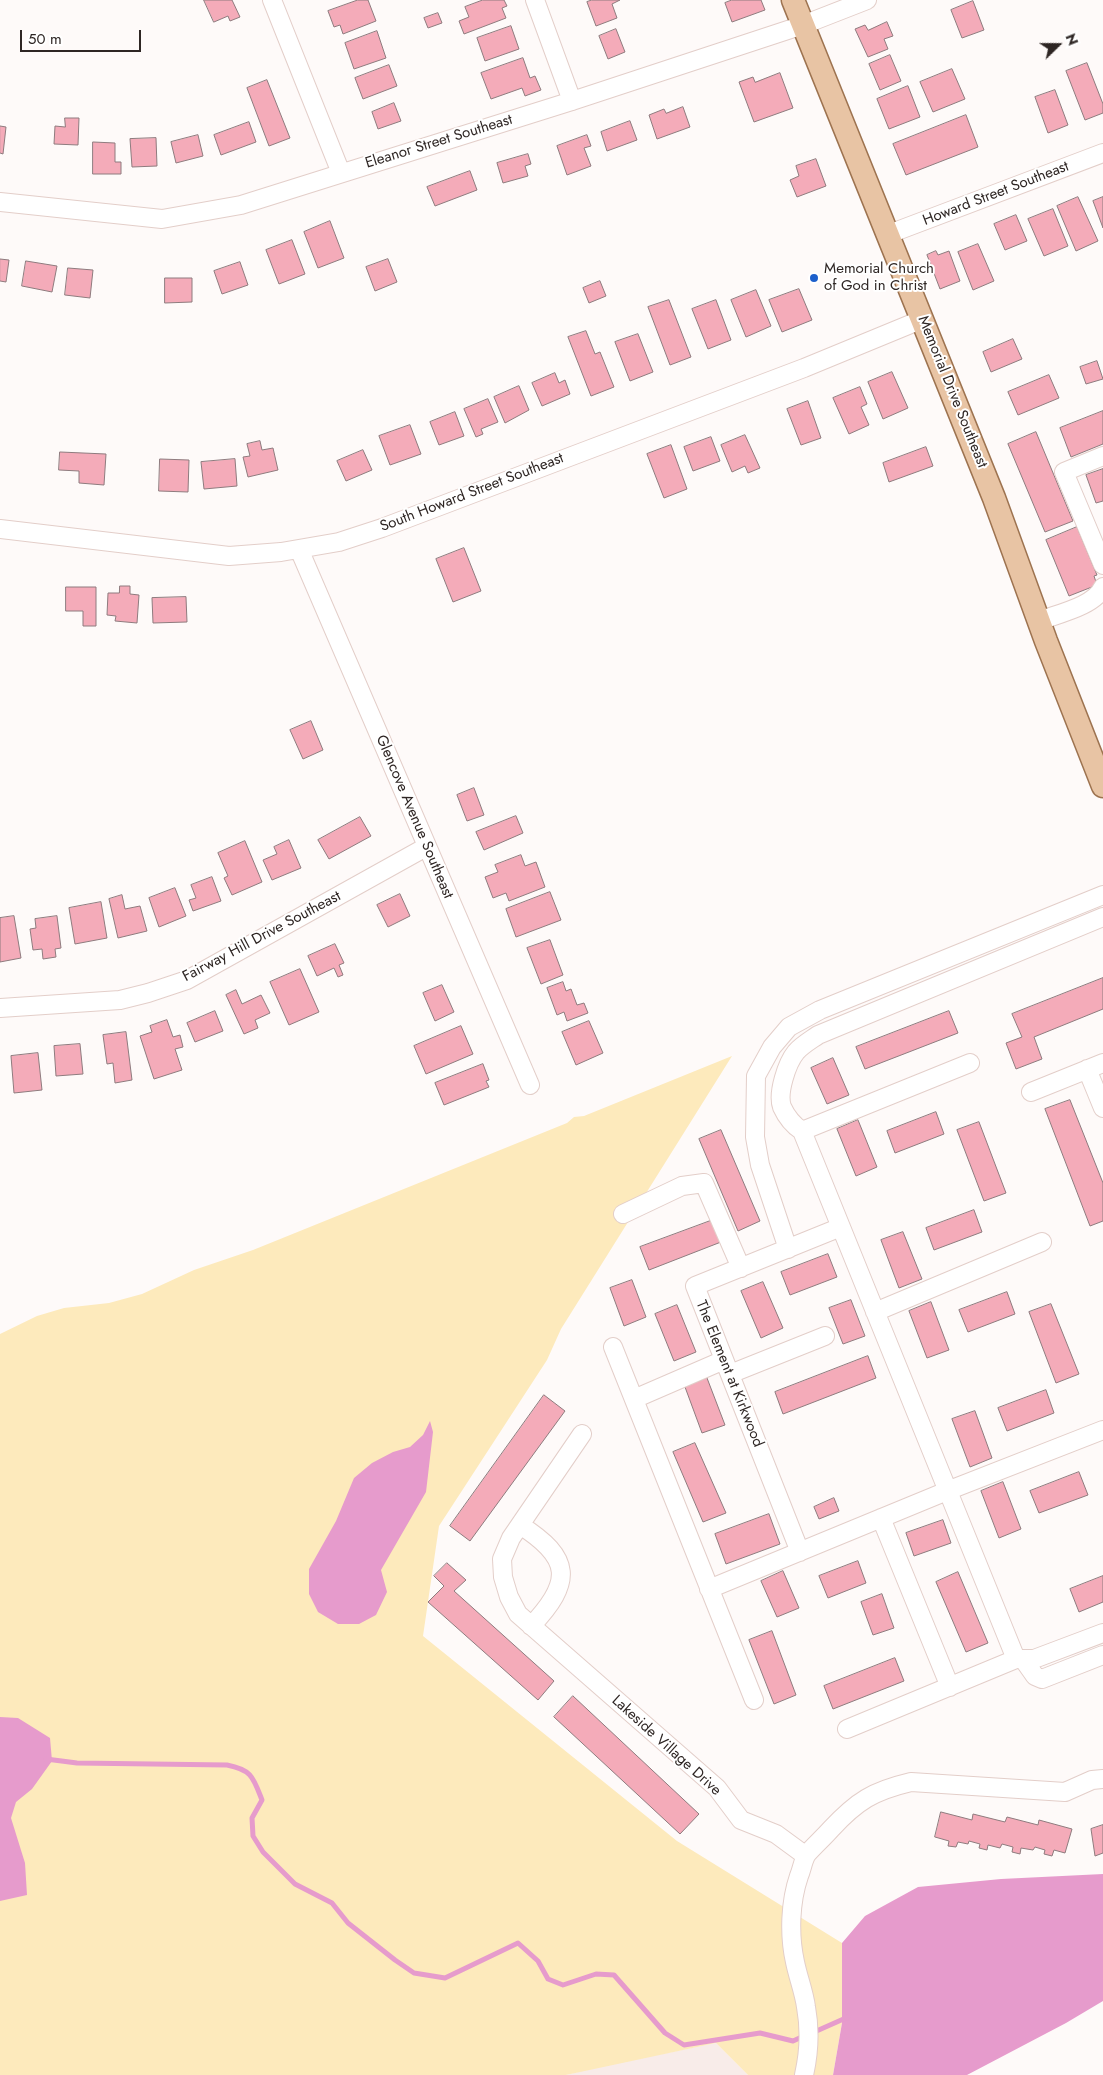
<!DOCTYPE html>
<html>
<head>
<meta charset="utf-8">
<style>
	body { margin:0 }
	#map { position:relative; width:1103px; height:2075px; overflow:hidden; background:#fefaf9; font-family:Jost,sans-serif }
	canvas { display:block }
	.north { position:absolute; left:1033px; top:20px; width:50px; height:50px; -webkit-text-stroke:4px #fff; paint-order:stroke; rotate:68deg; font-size:14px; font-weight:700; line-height:20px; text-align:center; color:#2e2624 }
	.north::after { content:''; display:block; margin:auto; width:18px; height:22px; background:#2e2624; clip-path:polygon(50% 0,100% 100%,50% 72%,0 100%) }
	.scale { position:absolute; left:20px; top:30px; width:121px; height:22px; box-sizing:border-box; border:2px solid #2e2624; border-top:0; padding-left:6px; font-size:15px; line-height:18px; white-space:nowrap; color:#2e2624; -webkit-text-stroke:4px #fff; paint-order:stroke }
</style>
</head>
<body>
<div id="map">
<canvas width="1103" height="2075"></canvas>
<div class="north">N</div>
<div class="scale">50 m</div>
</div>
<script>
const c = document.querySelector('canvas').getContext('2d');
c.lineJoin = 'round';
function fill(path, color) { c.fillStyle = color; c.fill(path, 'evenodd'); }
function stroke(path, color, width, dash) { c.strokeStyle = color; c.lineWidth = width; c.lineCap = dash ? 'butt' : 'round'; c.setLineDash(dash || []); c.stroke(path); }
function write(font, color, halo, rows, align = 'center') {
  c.font = font + ' Jost,sans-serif'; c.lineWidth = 4; c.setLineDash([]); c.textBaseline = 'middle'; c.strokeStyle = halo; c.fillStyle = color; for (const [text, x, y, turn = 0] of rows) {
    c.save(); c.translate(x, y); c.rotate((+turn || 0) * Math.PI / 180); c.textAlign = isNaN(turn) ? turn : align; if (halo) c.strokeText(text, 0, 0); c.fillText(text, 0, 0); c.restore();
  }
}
fill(new Path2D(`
	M716,2043l32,32h-182l23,-6z`), '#f8ece9');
fill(new Path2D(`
	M732,1056l-171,273 -14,31 -108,166 -16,110 254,205 165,102v80l-9,52h-85l-32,-32 -150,32h-566v-741l37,-18 27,-8 45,-5 33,-9 52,-24 59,-20 314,-127 7,-6 10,-1z`), '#fdeabc');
fill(new Path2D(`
	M430,1421l3,11 -7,60 -45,78 6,22 -11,23 -17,9h-21l-20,-12 -9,-18v-25l27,-48 18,-43 18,-15 21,-11 17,-5 13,-12z
	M0,1717l18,1 32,20 2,23 -20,28 -16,13 -5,16 14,45 2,32 -27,6z
	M1103,1874v127l-37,22 -99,52h-134l9,-52v-80l23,-27 53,-29 83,-8z`), '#e69bcc');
stroke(new Path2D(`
	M46,1759l31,4 150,2c25,5 26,12 35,35l-10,18 1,18 10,16 32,32 37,19 16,20 47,37 19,13 31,5 73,-35 20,18 10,18 15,6 33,-11 18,1 51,58 19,12 76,-12 33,8 11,-5
	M812,2033l36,-16`), '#e69bcc', 5);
const building = new Path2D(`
	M204,0h28l8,17 -10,4 -2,-5 -14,6z
	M358,0h10l8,21 -33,13 -3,-9 -6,2 -6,-16z
	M483,0h21l3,6 -5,2 4,10 -42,16 -5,-13 10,-4 -4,-10z
	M592,0h28l-8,4 5,14 -21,8 -9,-24z
	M732,0h29l4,10 -33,12 -7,-19z
	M973,1l11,29 -22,8 -11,-28z
	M438,13l4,10 -14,5 -4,-10z
	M887,22l6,14 -9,3 4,10 -20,8 -13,-28 10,-4 3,5z
	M511,26l8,23 -34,12 -8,-23z
	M616,29l9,23 -17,7 -9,-23z
	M377,31l9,27 -32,11 -9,-26z
	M890,55l11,26 -21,9 -11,-26z
	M523,58l7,20 5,-2 6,14 -16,6 -3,-8 -31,11 -10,-26z
	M1087,63l16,41v9l-18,7 -19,-49z
	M389,65l8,21 -34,13 -8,-21z
	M952,69l13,30 -32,13 -13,-30z
	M780,73l13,35 -39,14 -15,-40 14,-5 2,5z
	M267,80l23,58 -21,8 -22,-58z
	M908,86l12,31 -31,12 -12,-30z
	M1055,90l13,35 -20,8 -13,-36z
	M394,103l7,18 -23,8 -6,-17z
	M683,107l7,20 -33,12 -8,-24 15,-6 2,4z
	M966,115l12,32 -72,28 -13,-31z
	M65,118h14l-1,27 -24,-1 1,-18 10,1z
	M630,121l7,19 -30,11 -6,-19z
	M249,122l7,20 -35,13 -7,-20z
	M0,126l6,1 -3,27 -3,-1z
	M198,135l5,21 -27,7 -5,-21z
	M587,135l4,11 -7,2 7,18 -24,9 -10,-29z
	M156,138l1,28 -25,1 -2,-28z
	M93,142l22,1v19h6v12h-28z
	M528,154l3,10 -6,2 3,10 -25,7 -6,-20z
	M816,159l10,27 -29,11 -7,-17 9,-4 -3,-10z
	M470,171l7,19 -42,16 -8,-19z
	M1078,197l20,44 -22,10 -19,-45z
	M1103,197v31l-10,-27z
	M1053,209l15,37 -24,10 -16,-37z
	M1016,215l11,26 -22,9 -11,-26z
	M330,221l14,37 -26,10 -14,-36z
	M292,240l13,34 -26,10 -13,-34z
	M978,244l16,37 -21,9 -15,-38z
	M936,251l2,4 11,-4 11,30 -20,8 -13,-34z
	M0,259l9,1 -3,22 -6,-1z
	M388,259l9,23 -22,9 -9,-24z
	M26,261l31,5 -5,26 -30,-6z
	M240,262l8,23 -26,9 -8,-23z
	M68,268l25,2 -3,28 -25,-3z
	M165,278h27v24l-27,1z
	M600,281l6,15 -17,7 -6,-15z
	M799,289l13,31 -30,12 -13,-32z
	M756,290l15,36 -25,11 -15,-37z
	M669,300l22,57 -21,8 -22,-58z
	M716,300l15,40 -23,9 -16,-40z
	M586,331l9,23 5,-2 14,35 -23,9 -23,-59z
	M638,334l15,38 -23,9 -15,-39z
	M1013,339l9,20 -31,13 -8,-20z
	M1097,361l6,18 -17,5 -6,-17z
	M892,372l16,36 -25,11 -15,-37z
	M555,373l4,10 6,-3 5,14 -28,12 -10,-23z
	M1049,375l10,23 -41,17 -10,-23z
	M519,386l10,24 -24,13 -11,-26z
	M860,387l7,17 -6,3 8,18 -20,9 -16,-36z
	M488,399l10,23 -17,7 2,5 -7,3 -12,-28z
	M808,401l13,37 -20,7 -14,-36z
	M1103,411v33l-32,13 -11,-29z
	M455,412l9,24 -25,9 -9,-23z
	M410,425l11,29 -31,11 -11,-29z
	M1036,432l37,89 -28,11 -37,-88z
	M745,435l15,33 -12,5 -3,-7 -13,6 -11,-27z
	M711,437l9,24 -27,10 -9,-24z
	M260,441l2,9 11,-2 5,22 -30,7 -5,-20 7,-1 -3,-12z
	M671,445l16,44 -23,9 -17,-44z
	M926,447l7,19 -44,16 -6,-19z
	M363,450l9,20 -26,11 -9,-20z
	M60,452l46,2 -2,31 -25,-2v-12l-20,-1z
	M160,459l29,1 -1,32 -29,-1z
	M235,459l2,27 -33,3 -3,-27z
	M1103,469v32l-7,2 -10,-28z
	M1077,527l20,48 -3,1 3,9 -28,11 -23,-56z
	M464,548l17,43 -28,11 -17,-43z
	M120,586h10v8l9,1 -2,28 -22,-2 1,-5 -9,-1 1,-22h11z
	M66,587h30v39h-13v-15h-17z
	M186,597l1,25 -34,1 -1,-25z
	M311,721l12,29 -20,9 -13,-29z
	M474,788l10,27 -17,6 -10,-26z
	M516,816l7,17 -39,17 -8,-18z
	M360,817l11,19 -42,23 -11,-19z
	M289,840l12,28 -29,12 -9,-20 14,-6 -3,-7z
	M245,841l17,41 -30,13 -8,-17 4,-2 -10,-23z
	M521,855l4,11 11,-4 9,25 -36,14 -3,-8 -13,5 -8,-21 13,-5 -3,-7z
	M212,877l9,24 -28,10 -4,-11 7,-2 -5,-13z
	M175,888l11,28 -27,11 -10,-29z
	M550,892l11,28 -45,17 -10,-28z
	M400,894l10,22 -22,11 -11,-22z
	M122,895l3,14 15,-3 7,25 -29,7 -9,-39z
	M101,902l6,36 -32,6 -6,-36z
	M14,916l7,42 -21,4v-44z
	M57,916l4,32 -6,1 1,8 -13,2 -1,-10 -9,1 -3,-21 6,-1 -1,-9z
	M550,940l13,35 -22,9 -14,-36z
	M335,944l9,19 -5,2 4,10 -5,2 -4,-9 -17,8 -9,-20z
	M300,969l19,43 -30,13 -19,-43z
	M1103,978v31l-69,28 8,22 -26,10 -10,-26 16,-6 -10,-23z
	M563,982l3,9 5,-2 6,16 7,-2 4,10 -21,8 -3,-9 -7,3 -10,-27z
	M442,985l12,27 -19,9 -12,-28z
	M236,990l6,14 19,-9 9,18 -15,7 3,8 -14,6 -18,-39z
	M215,1011l8,20 -28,11 -8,-19z
	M949,1011l9,22 -93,36 -9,-22z
	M167,1020l6,17 7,-2 3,12 -8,2 7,21 -28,9 -14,-43 12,-4 -2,-6z
	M589,1021l14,32 -27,12 -14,-33z
	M461,1026l12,28 -47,20 -12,-28z
	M126,1032l6,48 -17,3 -2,-20 -6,1 -4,-29z
	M80,1044l3,30 -27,2 -2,-30z
	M38,1053l4,37 -28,3 -3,-37z
	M833,1058l16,37 -22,9 -16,-36z
	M483,1064l6,16 -3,1 3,6 -45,18 -9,-22z
	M1070,1100l33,83v38l-13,5 -45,-117z
	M936,1112l8,22 -49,19 -8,-22z
	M858,1120l19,47 -21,9 -19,-47z
	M979,1122l27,71 -22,8 -27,-71z
	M721,1130l39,91 -22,10 -39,-92z
	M974,1210l8,22 -48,18 -8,-22z
	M713,1220l8,22 -72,28 -9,-23z
	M903,1232l19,47 -23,9 -18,-48z
	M828,1254l9,23 -47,18 -9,-23z
	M632,1280l14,37 -22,9 -14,-38z
	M763,1282l20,46 -22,10 -20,-47z
	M1007,1292l8,22 -47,18 -9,-22z
	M851,1300l14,36 -22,8 -14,-36z
	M931,1302l18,48 -22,8 -18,-47z
	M1051,1304l28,70 -23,9 -27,-71z
	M677,1305l19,47 -22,9 -19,-47z
	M868,1356l8,22 -93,36 -8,-22z
	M707,1378l18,47 -23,8 -17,-46z
	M1046,1390l8,23 -47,18 -9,-23z
	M544,1395l21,16 -95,130 -20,-15z
	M975,1411l17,47 -22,9 -18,-48z
	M695,1443l31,70 -23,9 -30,-70z
	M1079,1472l9,23 -49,18 -9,-22z
	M1003,1482l18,47 -22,9 -18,-47z
	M834,1498l5,13 -20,8 -5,-12z
	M769,1514l11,30 -54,20 -11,-30z
	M943,1520l8,23 -37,13 -8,-23z
	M858,1561l8,22 -38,15 -9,-22z
	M447,1563l19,17 -12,11 100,90 -16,19 -110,-98 16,-16 -10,-10z
	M783,1571l16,37 -22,9 -16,-36z
	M958,1572l30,71 -22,9 -30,-70z
	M1103,1576v26l-24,10 -9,-23z
	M882,1594l12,34 -21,7 -12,-33z
	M772,1631l24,64 -22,9 -25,-64z
	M895,1658l9,23 -71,28 -9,-23z
	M573,1696l126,118 -19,20 -126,-117z
	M941,1812l31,8 1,-6 32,8 2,-5 31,8 1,-5 33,9 -7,24 -11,-3 -2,6 -8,-2 1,-4 -10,-3 -2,3 -12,-2 -1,6 -8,-2 1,-5 -11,-3 -2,4 -12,-3 -1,5 -8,-2 1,-4 -11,-3 -1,3 -10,-2 -2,5 -8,-1 1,-5 -14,-4z
	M1103,1825v28l-8,3 -4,-27z`);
fill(building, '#f4abb9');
stroke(building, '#8e7b7e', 1);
const minor = new Path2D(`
	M272,0l69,173
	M535,0l37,101
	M0,202l162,17 79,-14 331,-104 231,-76 64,-25
	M889,234l214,-81
	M1103,456l-39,16 39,93
	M0,529l229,27 52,-4 58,-10 43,-14 422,-160 119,-49
	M299,549l231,536
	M1039,621c18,-7 56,-15 64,-34
	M0,1008l120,-8 28,-7 39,-13 239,-133
	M1087,1069l16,39
	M1031,1092l72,-29
	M802,1131l168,-68
	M623,1214l59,-28 22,-3 37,85
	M788,1249l-28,-84 -5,-28 1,-61 16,-29 17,-20 31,-17 283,-115
	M875,1312l167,-70
	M613,1347l141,353
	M730,1374l95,-38
	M634,1399l90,-39
	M582,1434l-71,104 -9,21 1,18 6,20 9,17 199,174 24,32 35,14 30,22
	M881,1518l69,169
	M520,1525c52,33 53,57 11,101
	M800,1552l-105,-266 146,-59
	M709,1589l238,-98 156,-61
	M1016,1659h18l69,-26
	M1023,1659l12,17 7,3 61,-24
	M847,1729l169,-70 -214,-528c-9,-6 -15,-13 -20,-24 -5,-14 5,-44 14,-55 6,-7 15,-12 22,-17l285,-118
	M804,2075c5,-22 6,-46 2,-68 -2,-15 -8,-30 -11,-45 -6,-27 -5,-60 4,-86 3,-7 4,-16 8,-22 7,-8 16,-16 24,-25 26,-28 42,-38 80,-47l154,10 27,-12 11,-1`);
const major = new Path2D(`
	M793,0l201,498 52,143 57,145`);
stroke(minor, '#e3cec9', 20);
stroke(major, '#9d7350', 25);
stroke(minor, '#fff', 18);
stroke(major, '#e8c4a4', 22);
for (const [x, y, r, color] of [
	[814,278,5,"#1c5fcb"]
]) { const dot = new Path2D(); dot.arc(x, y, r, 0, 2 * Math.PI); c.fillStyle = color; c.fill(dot); stroke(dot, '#fff', 2); }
write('15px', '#2e2624', '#fff', [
	["Eleanor Street Southeast",439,142,-17],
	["Howard Street Southeast",996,194,-21],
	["Memorial Drive Southeast",952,392,68],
	["South Howard Street Southeast",472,493,-21],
	["Glencove Avenue Southeast",414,817,67],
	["Fairway Hill Drive Southeast",262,937,-28],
	["The Element at Kirkwood",729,1374,68],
	["Lakeside Village Drive",666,1746,42]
]);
write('15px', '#2e2624', '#fff', [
	["Memorial Church",824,269],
	["of God in Christ",824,286]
], 'left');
</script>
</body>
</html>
